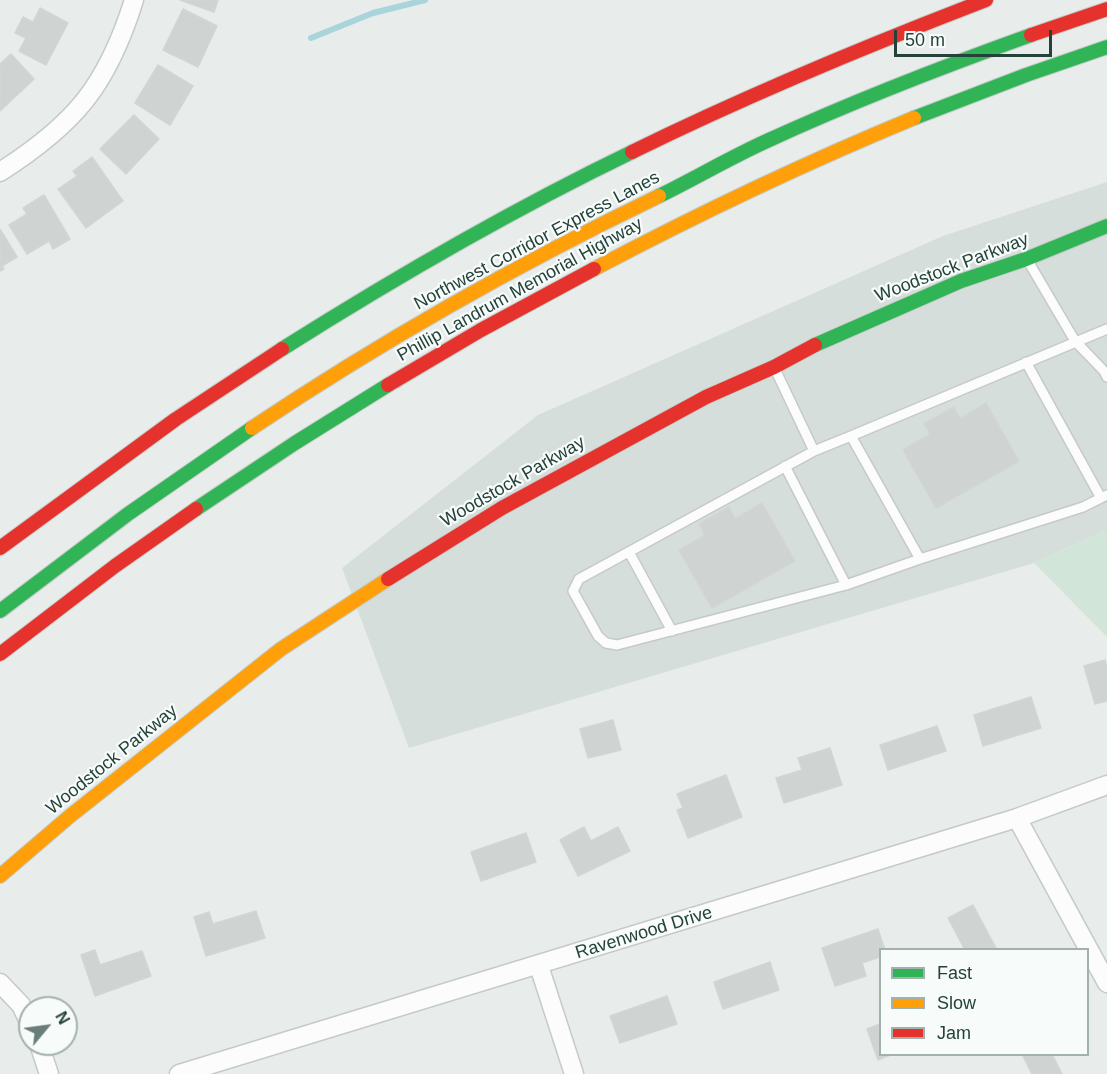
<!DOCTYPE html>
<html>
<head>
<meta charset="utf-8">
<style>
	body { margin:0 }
	#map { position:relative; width:1107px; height:1074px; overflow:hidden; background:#e8edeb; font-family:Arial,sans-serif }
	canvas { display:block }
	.legend { position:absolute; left:879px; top:948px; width:210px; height:108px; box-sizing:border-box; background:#f7fbf9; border:2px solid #a3b1ad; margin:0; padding:8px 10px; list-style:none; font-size:18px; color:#24423a }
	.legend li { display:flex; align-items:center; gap:12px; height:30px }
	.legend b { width:30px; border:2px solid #a3b1ad }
	.north { position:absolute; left:18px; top:996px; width:60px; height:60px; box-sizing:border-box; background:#f7fbf9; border:2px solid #a3b1ad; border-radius:50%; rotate:61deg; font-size:16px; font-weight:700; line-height:24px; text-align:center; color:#24423a }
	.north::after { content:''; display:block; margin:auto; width:21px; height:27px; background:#697e78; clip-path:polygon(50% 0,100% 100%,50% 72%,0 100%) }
	.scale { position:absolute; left:894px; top:30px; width:158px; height:27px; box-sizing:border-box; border:3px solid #24423a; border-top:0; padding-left:8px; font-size:18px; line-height:21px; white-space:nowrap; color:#24423a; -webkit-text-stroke:4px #f7fbf9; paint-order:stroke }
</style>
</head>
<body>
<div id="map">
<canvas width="1107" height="1074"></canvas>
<ul class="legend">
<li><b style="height:8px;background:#30b455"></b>Fast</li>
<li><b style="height:8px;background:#ff9f0a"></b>Slow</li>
<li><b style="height:8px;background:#e5322d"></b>Jam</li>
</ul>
<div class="north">N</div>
<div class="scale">50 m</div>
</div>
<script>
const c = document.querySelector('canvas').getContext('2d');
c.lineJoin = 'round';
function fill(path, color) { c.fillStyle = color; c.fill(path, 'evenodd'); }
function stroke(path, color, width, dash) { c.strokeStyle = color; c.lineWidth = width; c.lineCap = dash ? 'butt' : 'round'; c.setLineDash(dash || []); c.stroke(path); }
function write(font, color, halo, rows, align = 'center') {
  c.font = font + ' Arial,sans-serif'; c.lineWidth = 4.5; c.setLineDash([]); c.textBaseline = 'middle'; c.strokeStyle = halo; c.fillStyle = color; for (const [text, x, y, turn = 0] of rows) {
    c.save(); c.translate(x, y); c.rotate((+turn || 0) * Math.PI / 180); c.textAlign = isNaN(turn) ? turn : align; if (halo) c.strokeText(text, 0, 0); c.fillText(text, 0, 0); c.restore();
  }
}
fill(new Path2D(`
	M1107,182v348l-73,33 -625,185 -67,-180 196,-153 405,-179z`), '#d6dedb');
fill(new Path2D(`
	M1107,530v107l-73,-74z`), '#d1e6d8');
stroke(new Path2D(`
	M311,38l62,-25 52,-13`), '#a9d4db', 6);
const building = new Path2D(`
	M180,0h38l-4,12z
	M40,8l28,15 -22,42 -27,-14 7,-13 -11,-5 8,-16 10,5z
	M183,9l34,17 -19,41 -35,-17z
	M11,54l23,25 -34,32v-47z
	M158,65l35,21 -23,39 -35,-22z
	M134,115l25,24 -33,35 -26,-25z
	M92,157l31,44 -37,27 -28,-39 19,-13 -4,-5z
	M44,195l26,44 -17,10 -4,-8 -22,13 -18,-29 18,-11 -4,-6z
	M0,229l17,28 -15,9 2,3 -4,2z
	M986,403l33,58 -83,47 -33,-58 27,-16 -6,-10 30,-17 6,12z
	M762,503l33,58 -83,47 -33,-58 26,-15 -6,-11 30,-17 6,12z
	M1105,660l2,8v33l-12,3 -11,-38z
	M1031,697l10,31 -58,18 -9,-31z
	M613,720l8,30 -33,8 -8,-29z
	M937,726l9,25 -58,19 -8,-25z
	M830,748l12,37 -58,18 -8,-25 26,-8 -4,-12z
	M726,775l16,42 -54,21 -11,-28 6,-2 -6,-14z
	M584,827l7,14 27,-14 12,24 -52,25 -18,-36z
	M526,833l10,29 -55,19 -10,-29z
	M973,905l24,45h-32l-17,-32z
	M256,911l9,27 -59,18 -12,-39 15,-5 4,12z
	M878,929l7,21h-5v7l-18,6 4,13 -31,10 -13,-38z
	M95,950l5,15 42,-14 9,25 -56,20 -14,-41z
	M770,962l9,28 -56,19 -9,-27z
	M667,996l10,28 -57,19 -10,-27z
	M880,1024v30h13l-15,6 -11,-31z
	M1022,1054h30l10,20h-30z`);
fill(building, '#cfd4d2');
stroke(building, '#d1d6d4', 1.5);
const lane = new Path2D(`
	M1028,261l47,80 29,30 3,6
	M1026,362l75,136
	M775,369l39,82 -235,128 -6,12 25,45 8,7 11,2 229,-60
	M851,436l256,-107
	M785,466l61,119 74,-26 -69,-123 -37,15
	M629,552l43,79
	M920,559l163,-52 24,-12`);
const street = new Path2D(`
	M0,172c75,-48 107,-86 134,-172
	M1017,818l90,165
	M539,966l35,108
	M0,983l21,22 9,19
	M39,1044l10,30
	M179,1074l838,-256 90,-33`);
const fast = new Path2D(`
	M914,118l112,-43 81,-28
	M659,196c37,-18 72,-39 110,-56 85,-39 173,-73 262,-105
	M815,345l146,-64 65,-22 81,-33
	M282,349c114,-72 230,-139 350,-197
	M196,509l99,-66 93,-58
	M0,611l128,-97 124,-86`);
const slow = new Path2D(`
	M594,269c104,-55 211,-106 320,-151
	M252,428c130,-87 266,-164 407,-232
	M0,876l70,-60 211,-167 107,-70`);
const jam = new Path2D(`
	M1031,35l76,-26
	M632,152c116,-57 234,-106 354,-152
	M388,385l93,-55 113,-61
	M0,548l176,-129 106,-70
	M388,579l114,-71 204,-111 68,-30 41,-22
	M0,654l115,-88 81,-57`);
stroke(lane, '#c5cac8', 12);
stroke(street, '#c5cac8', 21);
stroke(fast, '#c3cbc8', 16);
stroke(slow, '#c3cbc8', 16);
stroke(jam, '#c3cbc8', 16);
stroke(lane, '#fcfcfc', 9);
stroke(street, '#fcfcfc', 18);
stroke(fast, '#30b455', 14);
stroke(slow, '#ff9f0a', 14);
stroke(jam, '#e5322d', 14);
write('18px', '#24423a', '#f7fbf9', [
	["Northwest Corridor Express Lanes",537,241,-28],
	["Woodstock Parkway",952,268,-21],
	["Phillip Landrum Memorial Highway",520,290,-29],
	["Woodstock Parkway",513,482,-30],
	["Woodstock Parkway",112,760,-39],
	["Ravenwood Drive",644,933,-17]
]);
</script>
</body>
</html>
